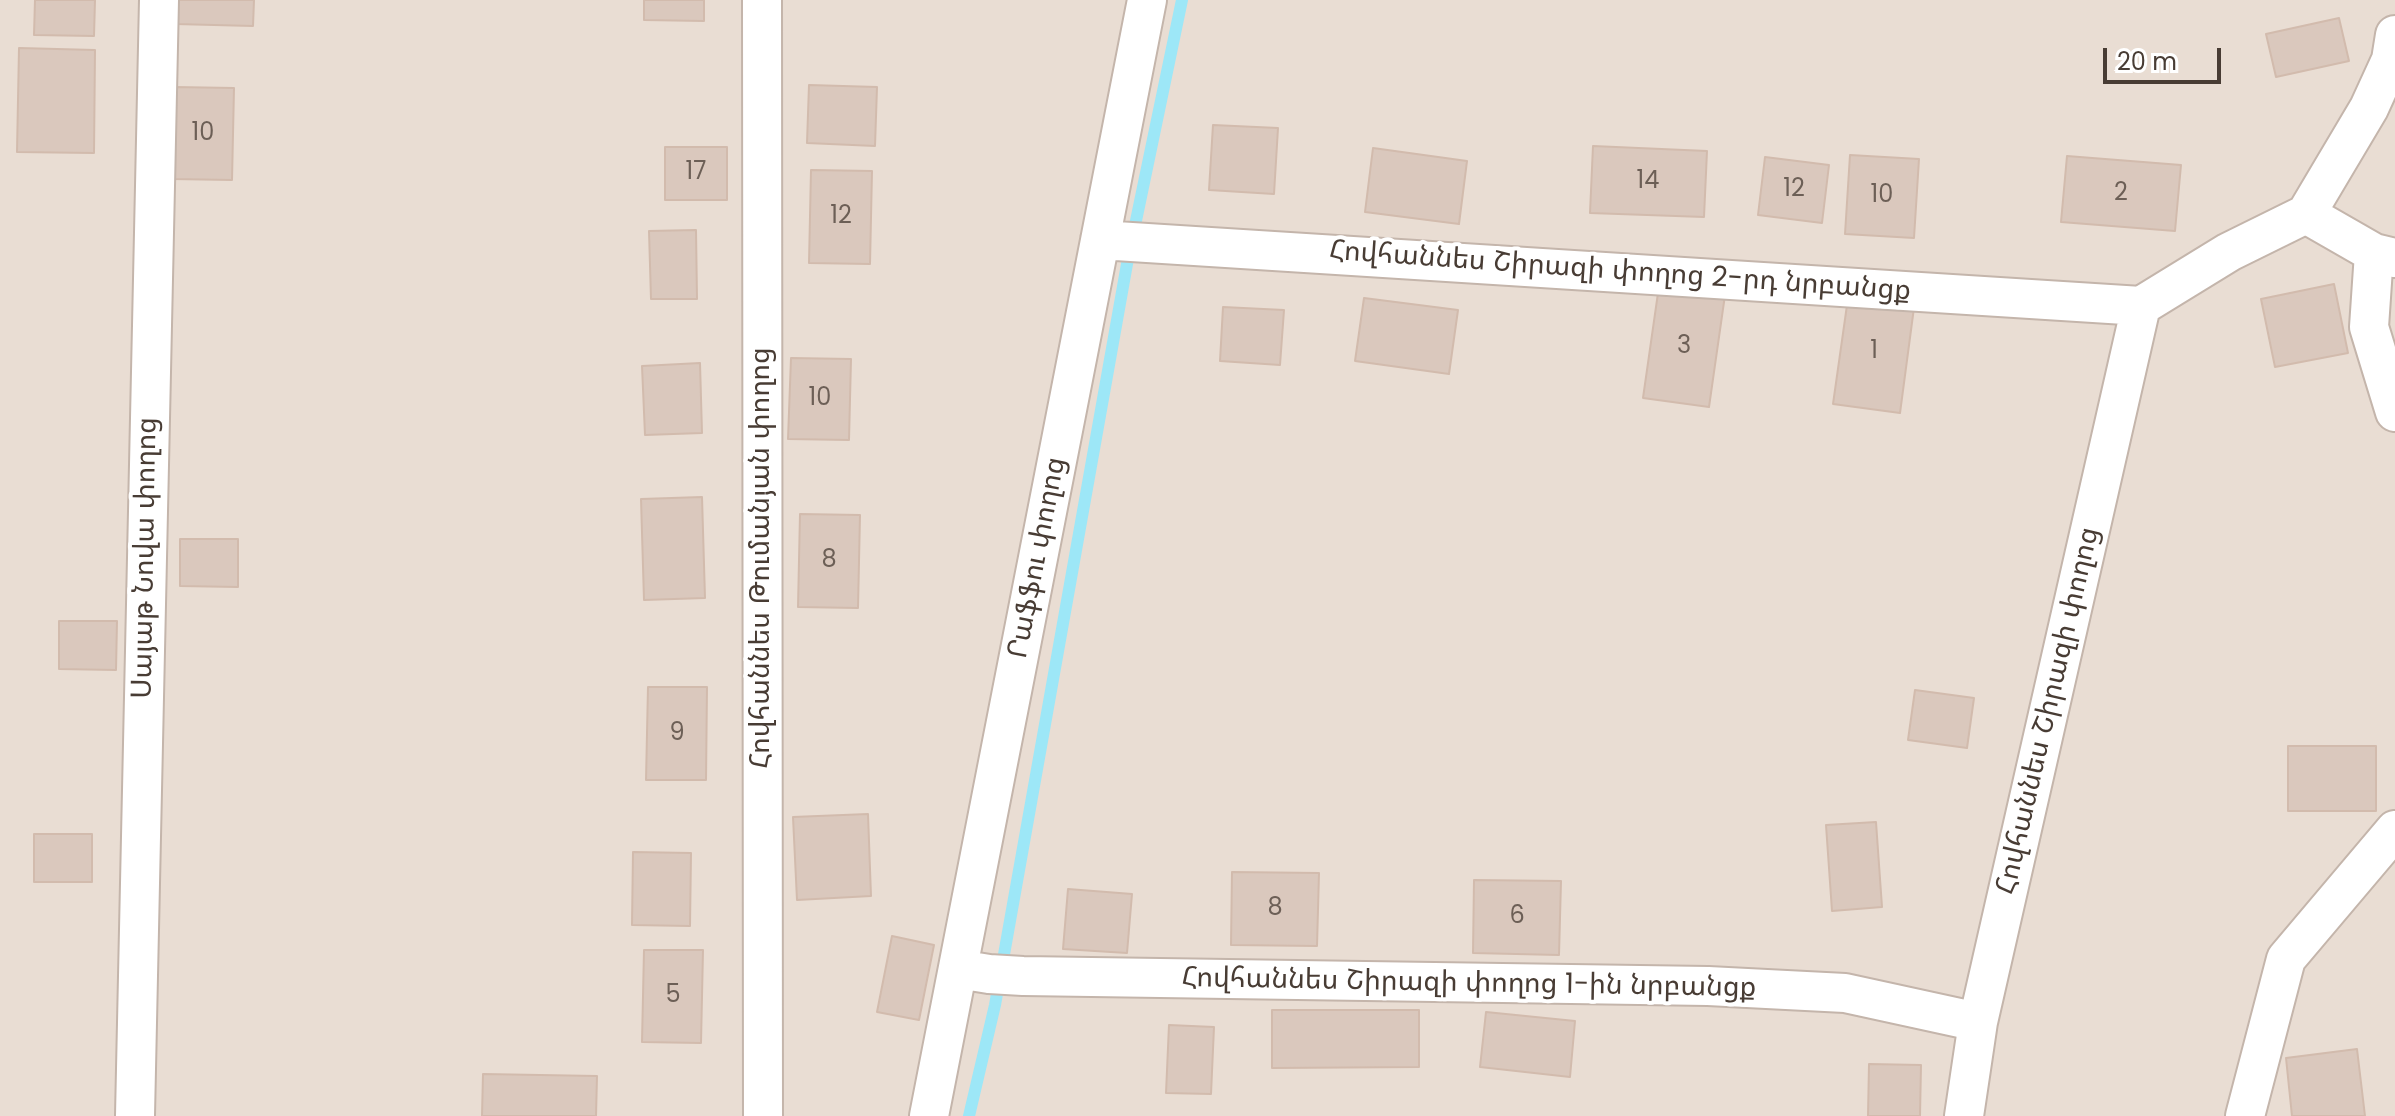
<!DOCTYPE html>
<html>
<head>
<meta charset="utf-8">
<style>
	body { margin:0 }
	#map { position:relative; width:2395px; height:1116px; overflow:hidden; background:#f4ede6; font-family:Poppins,sans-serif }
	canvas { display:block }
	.scale { position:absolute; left:2103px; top:48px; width:118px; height:36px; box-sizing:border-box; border:4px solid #483c34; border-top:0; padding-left:10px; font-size:24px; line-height:28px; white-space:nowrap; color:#483c34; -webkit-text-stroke:6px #fff; paint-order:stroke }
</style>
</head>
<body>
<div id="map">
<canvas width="2395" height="1116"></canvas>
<div class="scale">20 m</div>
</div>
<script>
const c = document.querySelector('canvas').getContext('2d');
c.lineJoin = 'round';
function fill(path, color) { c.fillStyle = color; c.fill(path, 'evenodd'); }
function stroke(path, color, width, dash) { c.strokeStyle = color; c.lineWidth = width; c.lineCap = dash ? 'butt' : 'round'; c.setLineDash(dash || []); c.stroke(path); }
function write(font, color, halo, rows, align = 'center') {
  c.font = font + ' Poppins,"Noto Sans Armenian",sans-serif'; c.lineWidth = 8; c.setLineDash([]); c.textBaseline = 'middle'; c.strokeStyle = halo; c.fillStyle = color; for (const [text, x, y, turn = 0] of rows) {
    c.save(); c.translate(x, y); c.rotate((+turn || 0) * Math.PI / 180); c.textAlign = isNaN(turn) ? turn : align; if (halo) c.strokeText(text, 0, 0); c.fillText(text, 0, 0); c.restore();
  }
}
fill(new Path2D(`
	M0,0h2395v1116h-2395z`), '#e9ddd3');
stroke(new Path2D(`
	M969,1116l26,-111 132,-741 55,-264`), '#9de7f7', 12);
const building = new Path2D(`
	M35,0h60l-1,36 -60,-1z
	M175,0h79l-1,26 -78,-2z
	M644,0h60v21l-60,-1z
	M2339,18l10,43 -73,16 -10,-43z
	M19,48l76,2 -1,103 -77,-1z
	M809,85l68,2 -2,59 -68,-3z
	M174,87l60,1 -2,92 -60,-1z
	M1213,125l65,3 -4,66 -65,-4z
	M1593,146l114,5 -3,66 -114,-4z
	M665,147h62v53h-62z
	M1373,148l94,13 -8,63 -94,-12z
	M1850,155l69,4 -5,79 -69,-4z
	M2067,156l114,9 -6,66 -114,-9z
	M1765,157l64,8 -7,58 -64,-8z
	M811,170l61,1 -2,93 -61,-1z
	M696,230l1,69h-46l-2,-68z
	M2334,284l14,69 -73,14 -14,-68z
	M1659,286l66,9 -16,112 -66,-9z
	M1849,291l66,9 -15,113 -67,-9z
	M1364,298l94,12 -9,64 -94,-13z
	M1223,307l61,3 -4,55 -60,-4z
	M791,358l60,1 -2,81 -61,-1z
	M700,363l2,70 -57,2 -3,-69z
	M702,497l3,101 -61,2 -3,-101z
	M800,514l60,1 -2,93 -60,-1z
	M180,539h58v48l-58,-1z
	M59,621h58l-1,49 -57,-1z
	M648,687h59l-1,93h-60z
	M1915,690l59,8 -7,50 -59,-8z
	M2288,746h88v65h-88z
	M868,814l3,82 -74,4 -4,-83z
	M1876,822l6,85 -50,4 -6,-86z
	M34,834h58v48h-58z
	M633,852l58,1 -1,73 -58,-1z
	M1232,872l87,1 -2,73 -86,-1z
	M1474,880l87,1 -2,74 -86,-2z
	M1068,889l64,5 -5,59 -64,-4z
	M892,936l42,9 -15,75 -42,-8z
	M644,950h59l-2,93 -59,-1z
	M1272,1010h147v57l-147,1z
	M1486,1012l89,9 -5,56 -90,-10z
	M1169,1025l45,2 -3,67 -45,-1z
	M2357,1049l8,67h-73l-6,-58z
	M1869,1064l52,1 -1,51h-52z
	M483,1074l114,2 -1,40h-114z`);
fill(building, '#dac8bd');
stroke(building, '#d2bbad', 2);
const minor = new Path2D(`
	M762,0l1,1116
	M2306,214l68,39 21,5
	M1100,240l1041,66
	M2374,253l-5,74 26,85
	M2141,306l88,-54 77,-38 63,-106 22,-48 4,-25
	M958,969l31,5 34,2 685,10 137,7 133,29
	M135,1116l24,-1116
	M929,1116l218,-1116
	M1964,1116l14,-94 163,-716
	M2245,1116l41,-157 109,-129`);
stroke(minor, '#c4b5ab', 42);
stroke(minor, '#fff', 38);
write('24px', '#6c5f56', null, [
	["10",203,134],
	["17",696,173],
	["14",1648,182],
	["12",1794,190],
	["2",2121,194],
	["10",1882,196],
	["12",841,217],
	["3",1684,347],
	["1",1874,352],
	["10",820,399],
	["8",829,561],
	["9",677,734],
	["8",1275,909],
	["6",1517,917],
	["5",673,996]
]);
write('28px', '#483c34', '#fff', [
	["Հովհաննես Շիրազի փողոց 2-րդ նրբանցք",1620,272,4],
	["Սայաթ Նովա փողոց",146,558,-89],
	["Հովհաննես Թումանյան փողոց",762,558,-90],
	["Րաֆֆու փողոց",1038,558,-79],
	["Հովհաննես Շիրազի փողոց",2049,711,-77],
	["Հովհաննես Շիրազի փողոց 1-ին նրբանցք",1469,984,1]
]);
</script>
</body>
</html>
